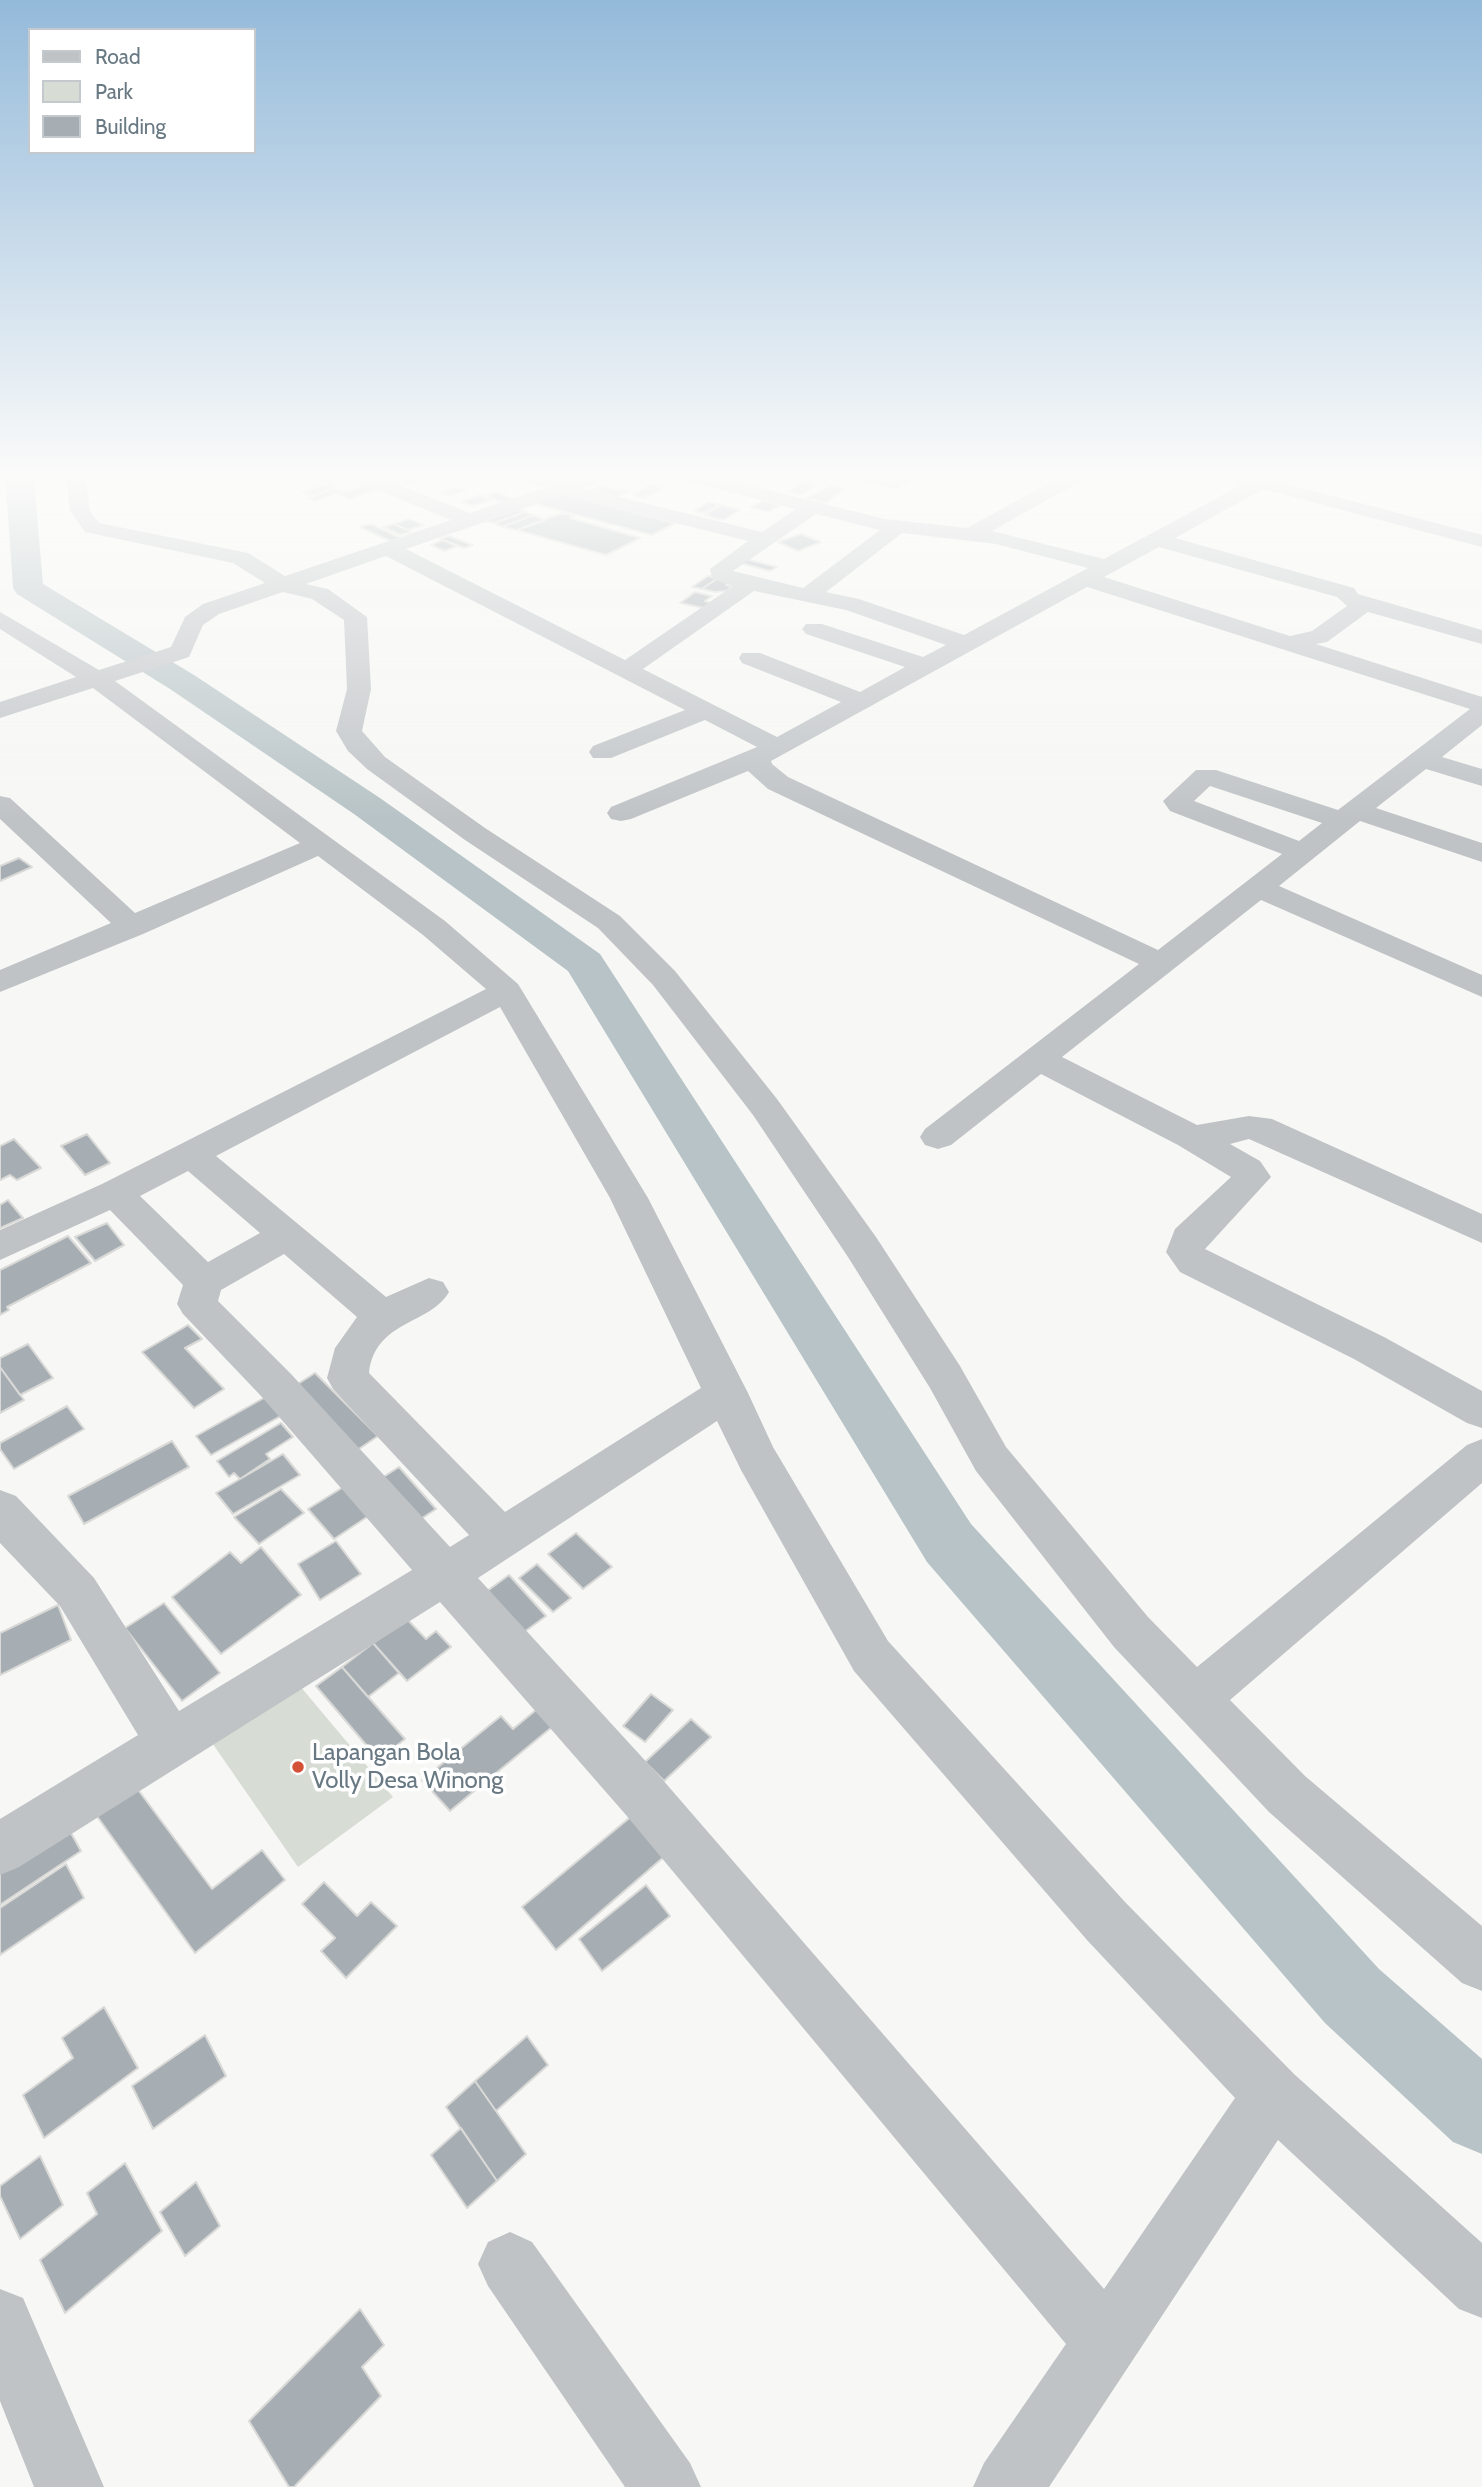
<!DOCTYPE html>
<html>
<head>
<meta charset="utf-8">
<style>
	body { margin:0 }
	#map { position:relative; width:1482px; height:2487px; overflow:hidden; background:#f7f7f5; font-family:Cabin,sans-serif }
	canvas { display:block }
	.legend { position:absolute; left:28px; top:28px; width:228px; height:126px; box-sizing:border-box; background:#fff; border:2px solid #c3c9cd; margin:0; padding:9px 12px; list-style:none; font-size:21px; color:#697983 }
	.legend li { display:flex; align-items:center; gap:14px; height:35px }
	.legend b { width:35px; border:2px solid #c3c9cd }
</style>
</head>
<body>
<div id="map">
<canvas width="1482" height="2487"></canvas>
<ul class="legend">
<li><b style="height:9px;background:#bfc3c6"></b>Road</li>
<li><b style="height:19px;background:#d7dcd4"></b>Park</li>
<li><b style="height:19px;background:#a7aeb3"></b>Building</li>
</ul>
</div>
<script>
const c = document.querySelector('canvas').getContext('2d');
c.lineJoin = 'round';
function fill(path, color) { c.fillStyle = color; c.fill(path, 'evenodd'); }
function stroke(path, color, width, dash) { c.strokeStyle = color; c.lineWidth = width; c.lineCap = dash ? 'butt' : 'round'; c.setLineDash(dash || []); c.stroke(path); }
function write(font, color, halo, rows, align = 'center') {
  c.font = font + ' Cabin,sans-serif'; c.lineWidth = 7; c.setLineDash([]); c.textBaseline = 'middle'; c.strokeStyle = halo; c.fillStyle = color; for (const [text, x, y, turn = 0] of rows) {
    c.save(); c.translate(x, y); c.rotate((+turn || 0) * Math.PI / 180); c.textAlign = isNaN(turn) ? turn : align; if (halo) c.strokeText(text, 0, 0); c.fillText(text, 0, 0); c.restore();
  }
}
fill(new Path2D(`
	M295,1680l98,117 -95,70 -90,-130z`), '#d7dcd4');
fill(new Path2D(`
	M5,473h26l3,7 9,104 151,91 186,123 220,156 371,570 408,445 103,90v95l-29,-12 -128,-119 -398,-461 -359,-591 -214,-157 -184,-125 -153,-95 -4,-6z`), '#b7c3c6');
const building = new Path2D(`
	M339,473l8,3 -22,7 -8,-4z
	M510,473h43l15,6 -26,8z
	M405,474l15,6 -13,4 -15,-6z
	M804,481l14,4 -17,10 -13,-4z
	M333,482l5,2 -7,2 5,2 -24,8 -10,-4z
	M371,484l10,4 -32,11 -11,-5z
	M650,484l14,4 -20,10 -11,-3z
	M601,485l15,4 14,1 -14,7 -24,-7z
	M832,485l13,3 -19,15 -20,-5z
	M455,487l10,3 -15,6 -10,-3z
	M336,488l8,3 -29,10 -7,-3z
	M496,492l18,7 -11,4 -18,-7z
	M560,493l115,30 -23,12 -116,-31z
	M479,495l12,5 -18,6 -12,-4z
	M763,501l17,4 -12,7 -17,-5z
	M708,502l11,3 -15,8 -10,-2z
	M722,505l18,5 -17,10 -18,-5z
	M518,509l7,3 -31,11 -11,-2z
	M525,512l8,3 -31,12 -8,-4z
	M562,513l12,3 -4,2 70,20 -34,17 -89,-25z
	M533,515l12,5 -28,10 -15,-3z
	M409,519l15,6 -16,5 -14,-6z
	M371,524l30,14 -11,3 -30,-14z
	M394,524l14,6 3,2 -11,3 -17,-8z
	M801,534l20,8 -23,9 -20,-9z
	M449,536l24,9 -9,3 -24,-9z
	M443,540l14,6 -12,5 -14,-6z
	M746,559l31,8 -7,4 -30,-8z
	M708,576l10,2 -16,11 -10,-2z
	M718,578l13,3 -5,4 7,1 -7,5 -11,1 -13,-3z
	M695,592l17,4 -7,5 6,2 -8,5 -23,-5z
	M19,858l13,9 -32,14v-15z
	M87,1134l23,29 -25,12 -24,-29z
	M14,1139l27,29 -24,12 -7,-5 -10,5v-34z
	M8,1200l15,18 -23,10v-23z
	M107,1223l17,22 -29,16 -20,-24z
	M68,1236l23,27 -84,44 2,3 -9,5v-45z
	M188,1325l14,14 -17,9 39,41 -30,19 -52,-56z
	M28,1344l25,34 -33,17 -20,-28v-9z
	M0,1367l24,33 -24,13z
	M315,1373l63,63 -25,17 -63,-64z
	M271,1394l15,19 -75,42 -15,-19z
	M67,1406l17,23 -70,40 -14,-20v-6z
	M281,1423l12,14 -27,17 4,5 -30,20 -6,-6 -5,4 -12,-16z
	M172,1441l17,26 -105,57 -16,-28z
	M283,1454l17,21 -67,39 -17,-21z
	M399,1467l37,42 -26,17 -36,-43z
	M345,1486l25,29 -36,24 -26,-30z
	M281,1489l23,24 -45,31 -25,-27z
	M576,1533l36,34 -29,22 -35,-35z
	M336,1541l25,33 -41,26 -22,-36z
	M261,1547l40,48 -80,59 -49,-57 58,-45 11,11z
	M537,1564l34,34 -18,14 -34,-34z
	M509,1575l37,41 -26,19 -37,-41z
	M164,1603l56,70 -38,28 -57,-73z
	M58,1605l13,35 -71,35v-42z
	M406,1618l20,21 10,-8 15,16 -44,34 -34,-38z
	M373,1643l26,30 -31,24 -26,-30z
	M342,1667l63,72 -26,21 -63,-74z
	M651,1694l22,16 -28,32 -22,-16z
	M536,1710l16,17 -102,84 -28,-31 79,-64 12,13z
	M691,1719l20,18 -47,44 -19,-19z
	M133,1783l79,106 50,-39 23,30 -90,73 -101,-141z
	M639,1810l34,39 -117,101 -34,-43z
	M71,1833l10,18 -81,54v-43z
	M66,1864l18,34 -84,57v-47z
	M324,1882l33,34 14,-14 26,24 -51,52 -25,-27 14,-13 -33,-34z
	M646,1885l24,31 -68,55 -23,-32z
	M104,2007l34,61 -94,70 -21,-43 50,-37 -11,-20z
	M205,2035l21,41 -73,53 -21,-43z
	M527,2036l21,29 -52,46 -21,-30z
	M475,2081l51,73 -29,27 -51,-74z
	M461,2128l36,53 -30,27 -36,-53z
	M40,2156l23,49 -43,34 -20,-43v-10z
	M125,2163l37,68 -97,82 -25,-53 57,-46 -10,-21z
	M196,2182l24,44 -35,30 -25,-44z
	M360,2309l24,36 -22,22 19,29 -87,91h-5l-40,-66z`);
fill(building, '#a7aeb3');
stroke(building, '#d9d9d7', 2);
fill(new Path2D(`
	M65,473h20l5,38 9,12 149,30 37,23 166,-56 -105,-43 -2,-4h25l101,40 118,-40h27l-2,4 -30,11 179,44 34,-23 -125,-32 -3,-4h32l185,46 82,9 100,-55h23l-2,4 -96,54 112,28 139,-75 -15,-4 -3,-4 3,-3h17l237,62v12l-219,-58 -88,49 179,50 4,6 124,36v14l-114,-32 -41,30 -11,2 166,53v28l-40,32 40,12v17l-56,-17 -50,39 106,35v19l-122,-41 -81,65 203,89v22l-221,-97 -199,157 135,68 52,-9 23,3 210,95v29l-233,-104 -19,5 30,17 11,16 -66,72 179,88 98,54v37l-15,-5 -113,-64 -174,-87 -14,-20 9,-23 56,-52 -53,-32 -137,-71 -90,71 -13,4 -13,-4 -5,-8 5,-8 214,-165 -371,-175 -20,-18 -117,48 -10,2 -10,-2 -4,-6 4,-6 146,-60 -52,-27 -94,38h-18l-4,-6 4,-6 92,-36 -299,-154 -80,28 22,5 39,28 4,72 -9,42 23,26 100,71 135,88 55,55 102,128 99,138 84,129 46,81 142,170 49,50 270,-222 15,-6v44l-252,217 75,76 177,150v65l-20,-8 -193,-171 -155,-165 -138,-176 -46,-83 -82,-131 -95,-142 -100,-130 -55,-57 -133,-88 -98,-71 -19,-18 -12,-20 11,-42 -3,-69 -32,-21 -29,-7 -64,22 -16,11 -14,32 -74,24 330,240 73,63 130,214 100,195 25,54 115,194 237,261 169,172 188,169v75l-23,-9 -181,-169 -229,347h-76l11,-24 82,-119 -440,-529 -186,-213 -421,265 -19,8v-56l138,-84 -78,-129 -60,-63v-53l16,6 78,82 85,133 233,-141 -151,-174 -78,-82 -6,-10 6,-19 -73,-75 -110,50v-30l102,-46 384,-195 -63,-54 -105,-79 -175,78 -143,58v-22l111,-47 -111,-104v-23l10,2 125,115 165,-70 -207,-155 -93,30v-16l76,-25 -76,-48v-17l99,58 72,-23 14,-30 18,-13 62,-21 -32,-20 -148,-31 -15,-21zM563,495l185,46 -38,28 2,10 21,7 -108,74 -219,-111zM816,514l64,16 -77,58 -70,-17zM902,533l94,11 92,24 -124,67 -105,-36 -33,-7zM1159,547l178,50 10,9 -35,25 -22,5 -186,-59zM1087,587l383,122 -132,101 -122,-40h-20l-33,31 7,10 112,43 -124,96 -370,-173 -16,-13 -1,-3zM754,591l92,19 100,35 -23,12 -101,-33h-16l-4,5 4,5 99,33 -45,25 -100,-39h-18l-3,5 3,5 99,39 -64,35 -134,-68zM1210,786l112,37 -23,18 -105,-40zM500,1007l110,191 91,190 -196,124 -136,-139c6,-53 61,-48 80,-81l-6,-10 -14,-4 -43,19 -170,-141zM188,1171l72,62 -52,29 -68,-66zM284,1254l73,63 -22,31 -8,30 6,11 136,146 -19,12 -159,-173 -73,-73 3,-11zM717,1421l24,49 113,201 233,269 148,158 -131,191 -442,-510 -184,-201z
	M835,473h37l21,4 8,-4h25l-31,16 -57,-12z
	M510,2232l22,10 158,221 11,24h-76l-137,-201 -10,-22 10,-22z
	M0,2289l23,9 81,189h-70l-34,-86z`), '#bfc3c6');
const sky = c.createLinearGradient(0, 0, 0, 821);
sky.addColorStop(0, '#94bada');
sky.addColorStop(0.58, '#fbfbfa');
sky.addColorStop(1, '#fbfbfa00');
c.fillStyle = sky;
c.fillRect(0, 0, 1482, 821);
for (const [x, y, r, color] of [
	[298,1767,7,"#d45138"]
]) { const dot = new Path2D(); dot.arc(x, y, r, 0, 2 * Math.PI); c.fillStyle = color; c.fill(dot); stroke(dot, '#fff', 2.5); }
write('24px', '#697983', '#fff', [
	["Lapangan Bola",312,1753],
	["Volly Desa Winong",312,1781]
], 'left');
</script>
</body>
</html>
